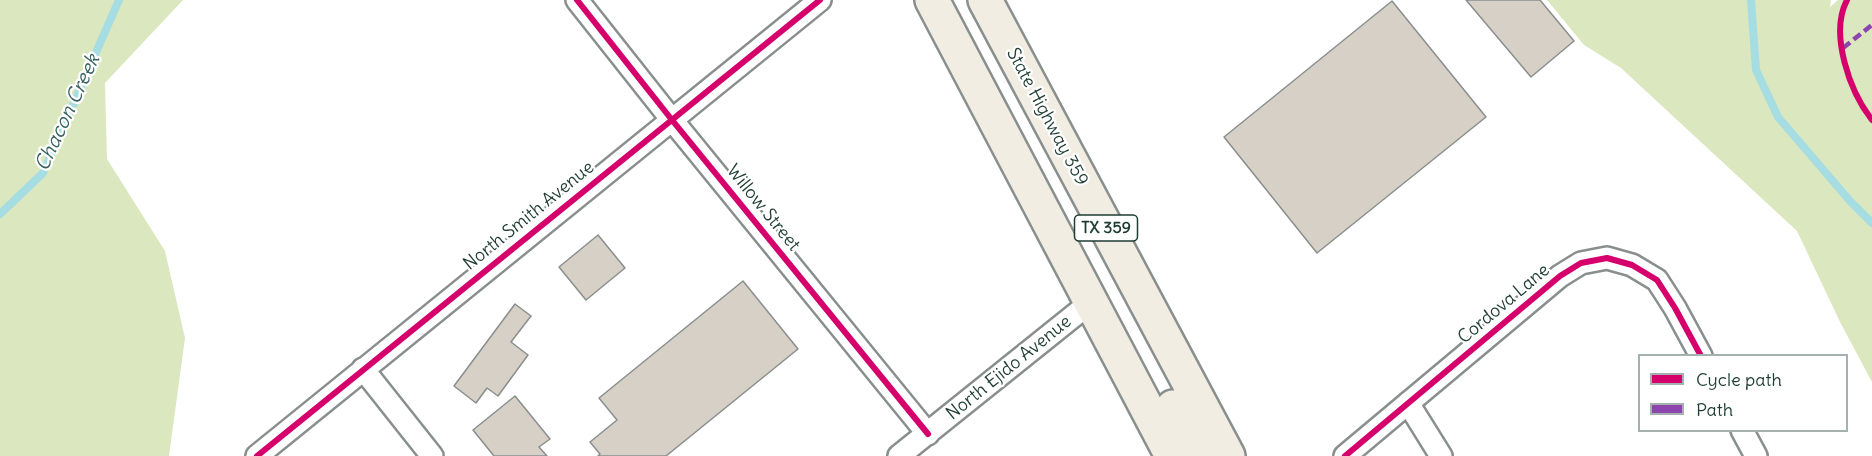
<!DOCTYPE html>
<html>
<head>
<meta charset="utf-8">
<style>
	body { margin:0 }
	#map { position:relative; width:1872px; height:456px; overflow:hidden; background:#fff; font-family:Delius,sans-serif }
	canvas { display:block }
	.legend { position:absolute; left:1638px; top:354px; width:210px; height:78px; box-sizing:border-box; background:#fff; border:2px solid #a5b1ae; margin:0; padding:8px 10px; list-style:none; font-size:18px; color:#1f3d34 }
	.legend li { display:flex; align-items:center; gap:12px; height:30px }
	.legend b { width:30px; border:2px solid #a5b1ae }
</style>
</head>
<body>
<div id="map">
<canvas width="1872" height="456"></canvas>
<ul class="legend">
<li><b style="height:8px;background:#d6006c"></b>Cycle path</li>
<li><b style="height:8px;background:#8e44ad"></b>Path</li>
</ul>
</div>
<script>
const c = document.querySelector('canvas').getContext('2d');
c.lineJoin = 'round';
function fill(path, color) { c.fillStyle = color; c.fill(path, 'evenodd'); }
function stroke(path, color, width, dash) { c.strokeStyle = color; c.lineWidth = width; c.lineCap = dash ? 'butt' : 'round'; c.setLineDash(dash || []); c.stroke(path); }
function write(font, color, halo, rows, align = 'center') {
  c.font = font + ' Delius,sans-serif'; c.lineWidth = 4.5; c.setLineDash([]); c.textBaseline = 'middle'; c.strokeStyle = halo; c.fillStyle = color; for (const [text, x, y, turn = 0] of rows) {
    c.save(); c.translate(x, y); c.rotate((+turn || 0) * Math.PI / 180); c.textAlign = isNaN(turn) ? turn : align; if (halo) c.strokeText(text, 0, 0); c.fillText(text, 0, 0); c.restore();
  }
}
fill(new Path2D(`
	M0,0h183l-78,83 2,76 58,92 20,87 -16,118h-169z
	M1547,0h284l-1,7 8,-7h34v382l-31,-58 -44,-93 -176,-163 -37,-23z`), '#dbe7be');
stroke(new Path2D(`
	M1751,0l5,70 22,47 72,84 22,22
	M0,214l43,-41 76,-173`), '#a5dde3', 8);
const building = new Path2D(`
	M1466,0h74l34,41 -43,36z
	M1392,1l94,116 -169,136 -93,-116z
	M598,235l27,33 -39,32 -27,-33z
	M743,281l55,68 -132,107h-68l2,-2 -10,-12 27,-22 -18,-22z
	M515,304l16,12 -20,26 17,13 -30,41 -11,-8 -11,15 -22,-17z
	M515,396l35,43 -11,8 8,9h-53l-21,-26z`);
fill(building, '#d7d0c7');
stroke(building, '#898f8d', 1.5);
const street = new Path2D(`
	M577,0l95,120 256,314
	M363,369l69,87
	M1408,403l33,53
	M1742,430l14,26
	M257,456l563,-456
	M899,456l192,-154
	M1345,456l215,-180 21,-13 26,-5 25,7 25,15 18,28 26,48`);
const primary = new Path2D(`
	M932,0l240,456
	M985,0l243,456
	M1173,407l25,49`);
stroke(street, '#898f8d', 26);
stroke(primary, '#898f8d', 38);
stroke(street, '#fff', 21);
stroke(primary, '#f1ede2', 33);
stroke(new Path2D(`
	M1843,48l29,-23`), '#8e44ad', 4.5, [9, 4.5]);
stroke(new Path2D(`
	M577,0l95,120 256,314
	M1847,0c-18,34 3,92 25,120
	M257,456l563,-456
	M1345,456l215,-180 21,-13 26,-5 25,7 25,15 18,28 26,48`), '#d6006c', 6);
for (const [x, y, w] of [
	[1106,228,63]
]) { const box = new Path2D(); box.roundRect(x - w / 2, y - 13, w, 26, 4.5); c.fillStyle = '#fff'; c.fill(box); stroke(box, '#1f3d34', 1.5); }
write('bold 16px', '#1f3d34', null, [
	["TX 359",1106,228]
]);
write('18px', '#1f3d34', '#fff', [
	["State Highway 359",1047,117,62],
	["Willow Street",763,208,51],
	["North Smith Avenue",529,216,-39],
	["Cordova Lane",1504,304,-40],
	["North Ejido Avenue",1009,368,-39]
]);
write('italic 20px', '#37625d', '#fff', [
	["Chacon Creek",68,113,-65]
]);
</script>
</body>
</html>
